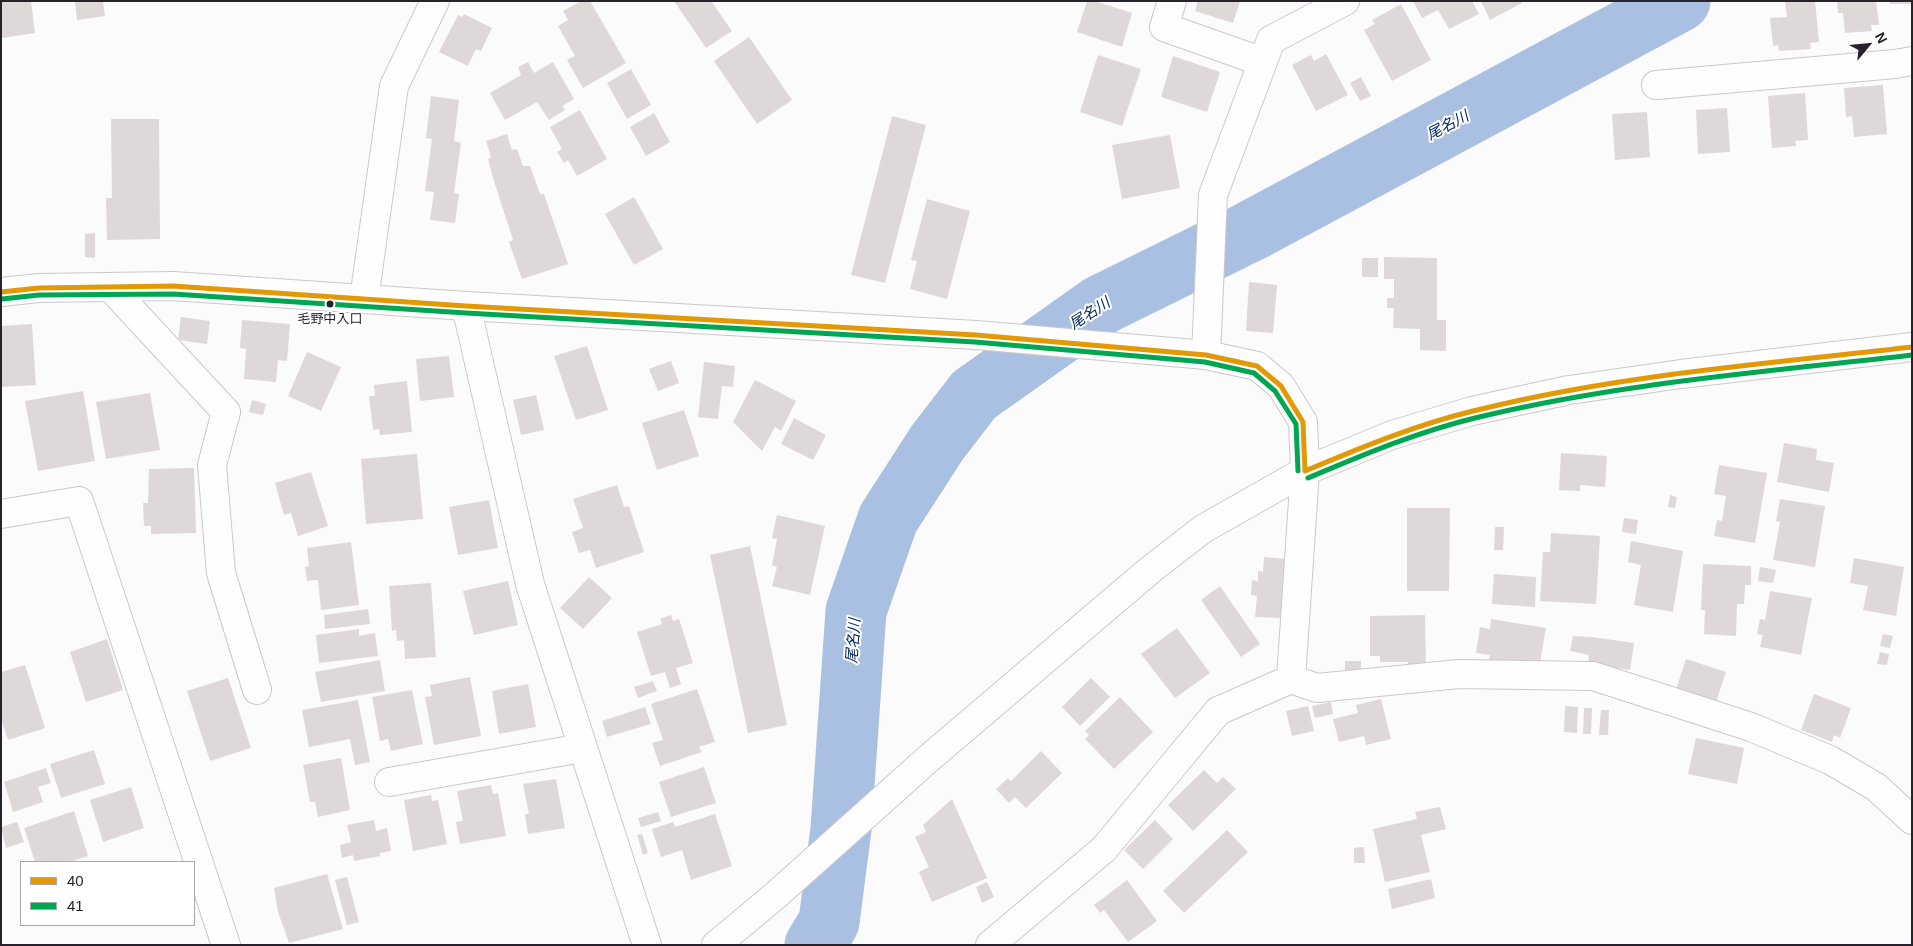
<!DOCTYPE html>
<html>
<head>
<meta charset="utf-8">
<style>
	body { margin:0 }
	#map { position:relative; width:1913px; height:946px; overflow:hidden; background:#fbfbfb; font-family:Helvetica,sans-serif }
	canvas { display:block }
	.frame { position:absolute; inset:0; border:2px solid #27222c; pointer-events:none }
	.legend { position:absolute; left:20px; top:861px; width:175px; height:65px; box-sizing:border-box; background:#fff; border:1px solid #a9a7ab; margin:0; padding:6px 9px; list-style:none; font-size:15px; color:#27222c }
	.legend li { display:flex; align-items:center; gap:10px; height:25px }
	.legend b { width:25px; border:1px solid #a9a7ab }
	.north { position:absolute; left:1843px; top:20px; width:50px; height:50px; -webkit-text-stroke:4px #fff; paint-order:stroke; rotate:62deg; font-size:14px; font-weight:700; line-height:20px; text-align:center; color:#27222c }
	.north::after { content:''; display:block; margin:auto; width:18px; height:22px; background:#27222c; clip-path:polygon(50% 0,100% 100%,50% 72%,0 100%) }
</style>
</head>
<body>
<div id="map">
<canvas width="1913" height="946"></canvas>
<div class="frame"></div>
<ul class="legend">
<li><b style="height:6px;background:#e29904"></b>40</li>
<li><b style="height:6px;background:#00a651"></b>41</li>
</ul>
<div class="north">N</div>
</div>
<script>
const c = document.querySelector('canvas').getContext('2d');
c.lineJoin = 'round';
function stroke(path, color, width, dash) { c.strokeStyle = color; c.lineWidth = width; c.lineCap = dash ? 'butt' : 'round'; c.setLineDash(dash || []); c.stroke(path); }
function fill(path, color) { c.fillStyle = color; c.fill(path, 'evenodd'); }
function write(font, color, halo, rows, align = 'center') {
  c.font = font + ' Helvetica,"Noto Sans JP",sans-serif'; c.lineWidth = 4; c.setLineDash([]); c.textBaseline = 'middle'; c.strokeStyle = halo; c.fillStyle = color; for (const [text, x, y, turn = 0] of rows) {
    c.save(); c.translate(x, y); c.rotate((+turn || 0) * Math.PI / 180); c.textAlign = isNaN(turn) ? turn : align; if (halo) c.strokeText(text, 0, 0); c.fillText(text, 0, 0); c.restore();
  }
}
stroke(new Path2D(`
	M815,945l14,-23 12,-93 15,-218 32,-92 49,-76 37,-48 127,-90 150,-74 429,-230`), '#aac0e2', 61);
fill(new Path2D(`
	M1,1h30l4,32 -33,5z
	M75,1h28l2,15 -28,4z
	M581,1h9l36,62 -43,25 -16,-28 8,-4 -17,-30 10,-6 -5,-9z
	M674,1h37l21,30 -26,17z
	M1087,1h8l37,12 -10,34 -45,-15z
	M1198,1h42l-7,22 -38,-12z
	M1413,1h59l7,13 -30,15 -11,-19 -16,8z
	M1481,1h40l1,2 -32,17z
	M1785,1h30l4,41 -9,1 1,6 -32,2 -1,-6 -5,1 -3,-28 17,-1z
	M1837,1h39l3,24h-8l1,6 -27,2 -2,-20h-5z
	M1890,1h22v3h-22z
	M1401,4l30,56 -39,21 -28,-51 11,-6 -3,-4z
	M464,14l28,14 -11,23 -5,-2 -8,17 -29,-14 19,-37 4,2z
	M749,37l43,63 -35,24 -43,-63z
	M1326,54l22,41 -32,16 -24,-46 19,-10 3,6z
	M1098,55l43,14 -19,57 -42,-14z
	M1173,56l47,16 -13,40 -46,-15z
	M528,62l6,11 19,-11 21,37 -12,7 3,4 -16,10 -12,-18 -32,18 -15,-27 31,-18 -3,-8z
	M631,69l20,36 -24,14 -20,-36z
	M1361,77l10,19 -11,5 -10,-18z
	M1883,85l4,49 -33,3 -2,-21 -6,1 -2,-29z
	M1805,93l3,47 -13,1 1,5 -24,2 -4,-52z
	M431,96l28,4 -5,41 7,2 -7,50 5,1 -4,29 -25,-3 4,-28 -9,-1 7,-52 -6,-1z
	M1727,108l3,44 -32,2 -2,-44z
	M580,110l27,49 -30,17 -9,-16 -4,3 -7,-11 5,-3 -12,-22z
	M1647,112l3,45 -35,3 -3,-46z
	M654,113l16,29 -24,14 -16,-29z
	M892,116l34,9 -41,158 -34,-8z
	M111,119h48l1,120 -53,1 -1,-42h6z
	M507,134l5,16 5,-1 6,17h7l10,28h4l24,70 -46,15 -13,-37 4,-2 -20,-62 -5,-19 3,-2 -5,-16z
	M1170,135l10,53 -58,11 -10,-54z
	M634,197l29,52 -29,16 -29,-51z
	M927,199l43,12 -23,88 -37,-10 7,-28 -6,-1z
	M95,233v25l-10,-1v-23z
	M1384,257l53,1v62h9v31l-26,-1v-21l-27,-1 1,-20h-7v-10h7v-19h-10z
	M1362,258h16v19h-16z
	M1249,282l28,3 -4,48 -27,-2z
	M181,317l29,4 -3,23 -29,-4z
	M242,320l48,4 -3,37 -9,-1 -2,22 -32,-3 2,-30 -6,-1z
	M32,324l4,61 -35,2v-61z
	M587,346l21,64 -32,10 -22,-64z
	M307,352l34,15 -20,44 -33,-15z
	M449,356l5,41 -34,4 -4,-42z
	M671,361l8,22 -21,8 -9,-22z
	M704,362l31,4 -2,21 -11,-1 -4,33 -20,-2z
	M755,380l41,21 -15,30 -6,-4 -13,24 -29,-29z
	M407,381l5,51 -32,3 -1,-6 -6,1 -4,-34h6l-1,-11z
	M83,391l12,70 -57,10 -13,-70z
	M150,393l10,57 -54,9 -10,-57z
	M536,395l8,35 -23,5 -8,-35z
	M252,400l14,4 -3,11 -14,-3z
	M684,410l15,46 -42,14 -15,-47z
	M794,418l32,17 -13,25 -32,-16z
	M1784,443l33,6 -1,11 18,3 -5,29 -52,-10z
	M1561,453l46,3 -2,31 -25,-2v6l-21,-1z
	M417,454l6,65 -57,5 -5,-65z
	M1719,465l48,8 -12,70 -41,-7 3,-16 5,1 4,-25 -12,-2z
	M194,468l2,65 -45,1v-8h-7l-1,-23h5l1,-34z
	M311,472l17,54 -30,10 -7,-23 -7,2 -9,-32z
	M617,485l7,22 5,-1 15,46 -48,16 -6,-18 -11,3 -7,-21 11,-4 -10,-29z
	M1670,495l7,2 -2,11 -7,-1z
	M1780,499l45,7 -10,61 -42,-7 7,-38 -4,-1z
	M489,500l9,48 -40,7 -9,-48z
	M1407,508h43l-1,83h-42z
	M777,515l48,11 -15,69 -38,-9 5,-19 -5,-2 5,-26 -5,-1z
	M1624,518l14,2 -2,14 -14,-2z
	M1495,527h9l-1,23h-9z
	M1551,533l49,3 -4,68 -56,-3 3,-49h7z
	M1631,541l52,10 -10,61 -39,-7 7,-40 -13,-3z
	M351,542l8,63 -38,5 -3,-30 -11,1 -2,-14 4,-1 -2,-18z
	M750,546l37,179 -39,8 -38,-178z
	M1264,557l22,2 -4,59 -27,-1 2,-21 -6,-1 1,-15 6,1v-10l5,1z
	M1854,558l50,9 -8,49 -33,-6 5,-24 -18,-3z
	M1703,564l48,2v19h-6l-1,19h-7l-1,32 -32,-2 1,-24h-4z
	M1760,567l16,3 -3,13 -15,-2z
	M1494,574l42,3 -1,30 -43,-3z
	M589,577l23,21 -29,31 -23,-21z
	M508,581l10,44 -44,10 -11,-44z
	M431,583l5,74 -31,2 -1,-19 -7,1 -1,-11 -4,1 -3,-45z
	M1220,586l40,58 -19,13 -40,-57z
	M1770,591l42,7 -11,57 -41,-8 3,-12 -6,-1 3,-15 5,1z
	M368,609l2,15 -45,5 -1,-14z
	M671,615l2,6 6,-2 14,44 -17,5 5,16 -11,4 -5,-16 -14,4 -14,-44 25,-8 -2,-5z
	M1425,615l1,53h-18v-6h-28v-6h-10v-40z
	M1491,619l55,9 -7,40 -50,-8 1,-5 -14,-2 4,-26 10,2z
	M1177,628l33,45 -35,25 -34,-44z
	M359,629v7l16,-3 3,23 -59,7 -3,-28z
	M1883,634l10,2 -3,12 -10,-2z
	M1573,636l19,1 42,6 -4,27 -42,-6 1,-9 -19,-4z
	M107,639l16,51 -37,12 -16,-50z
	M1880,652l9,2 -2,11 -10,-1z
	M1686,659l40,13 -10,30 -40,-13z
	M380,660l5,31 -64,11 -6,-30z
	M1345,661h16v12h-16z
	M25,665l20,63 -37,12 -7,-21v-47z
	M470,677l11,59 -47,9 -9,-48 7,-1 -2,-11z
	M228,678l23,70 -41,13 -23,-70z
	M1091,678l19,19 -30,29 -18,-19z
	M653,681l4,10 -19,7 -4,-11z
	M528,684l8,43 -37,7 -7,-43z
	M697,689l18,53 -16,5 3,5 -42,14 -8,-23 11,-3 -12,-36z
	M412,690l11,54 -32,7 -3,-12 -8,2 -8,-44z
	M1814,694l37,14 -11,30 -6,-3 -2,7 -31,-12z
	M1120,697l33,35 -39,37 -29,-30 4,-4 -4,-4z
	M1381,699l10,40 -25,6 -2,-9 -25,6 -6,-23 25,-6 -2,-8z
	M358,700l12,62 -15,3 -5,-26 -41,8 -7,-37z
	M1331,702l2,12 -18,4 -3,-12z
	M1308,706l6,25 -22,5 -6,-25z
	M1565,706l13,1 -1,26 -13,-1z
	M645,707l6,17 -44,13 -5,-16z
	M1584,708h8l-1,26h-8z
	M1601,710h8l-1,25h-9z
	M1696,738l48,10 -7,36 -49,-10z
	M94,750l11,34 -44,14 -11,-34z
	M1041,751l21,22 -36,35 -11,-11 -6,6 -13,-14 12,-11 3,3z
	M341,758l9,52 -32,7 -3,-15h-5l-7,-37z
	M704,767l12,36 -45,14 -12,-35z
	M46,768l5,15 -13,4 5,15 -30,10 -9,-30z
	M1204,770l13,13 6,-6 13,12 -43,42 -25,-26z
	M556,779l9,49 -37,6 -3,-20h4l-6,-30z
	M491,785l2,9 5,-1 8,43 -46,8 -4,-22 7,-1 -6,-30z
	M131,787l13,41 -41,14 -13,-42z
	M431,795l1,6 6,-1 9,44 -34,7 -9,-51z
	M952,799l35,79 -55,24 -13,-30 10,-5 -14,-30 11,-5 -3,-7z
	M1440,807l6,22 -25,6 9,37 -45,10 -12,-53 44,-10 -2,-7z
	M74,811l14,45 -18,6h-35l-11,-34z
	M658,812l3,9 -20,6 -3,-9z
	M715,814l17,52 -41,14 -9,-30 -21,7 -9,-28 21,-7 2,5z
	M374,820l2,11 11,-3 4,23 -11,2v3l-26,5 -1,-6 -11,3 -2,-13 11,-3 -4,-17z
	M1155,820l18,19 -30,30 -19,-19z
	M17,822l7,20 -18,6 -5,-21z
	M1227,830l21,22 -64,61 -21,-22z
	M642,834l6,19 -5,2 -6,-20z
	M1364,847l1,16h-11v-15z
	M327,874l16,55 -54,14 -11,-31 -4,-24z
	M347,877l12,45 -12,3 -12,-45z
	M1431,879l4,19 -43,11 -4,-20z
	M1127,880l30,41 -29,21 -24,-32 -4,3 -6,-8z
	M987,882l7,15 -12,6 -6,-16z`), '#dfd8d8');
const street = new Path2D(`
	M1172,1l-8,26 99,35
	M1656,85l239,-21 17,-3
	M110,287l116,125 -14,53 9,108 36,117
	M364,299l30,-213 41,-85
	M466,306l64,278 117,361
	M1206,355l7,-160 58,-155 74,-39
	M1,514l78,-13 147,444
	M1291,679l14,-208
	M389,782l193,-34
	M990,945l114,-96 114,-138 73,-32 26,9 142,-14 134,2 158,51 79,33 46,27 36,33`);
const secondary = new Path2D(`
	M1,292l38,-4 134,-2 293,20 510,29 230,20 51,11 24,20 22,36 2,49
	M716,945l60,-50 152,-136 222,-189 53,-41 102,-58 87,-36 80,-24 97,-21 112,-16 231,-27`);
stroke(street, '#cbc8cd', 30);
stroke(secondary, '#cbc8cd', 30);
stroke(street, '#fefefe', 28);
stroke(secondary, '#fefefe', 28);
stroke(new Path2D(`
	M1,292l38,-4 134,-2 293,20 510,29 230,20 51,11 24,20 22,36 2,49
	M1305,471c55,-23 110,-46 168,-60 143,-36 292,-47 439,-64`), '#e29904', 5);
stroke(new Path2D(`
	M2,299l37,-4 134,-1 293,19 509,29 230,20 49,11 21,18 21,33 2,47
	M1308,478c55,-23 109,-46 167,-60 143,-35 291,-46 437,-63`), '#00a651', 5);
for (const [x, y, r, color] of [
	[330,304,4.5,"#27222c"]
]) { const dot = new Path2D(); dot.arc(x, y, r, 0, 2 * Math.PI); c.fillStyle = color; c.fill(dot); stroke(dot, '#fff', 2); }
write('13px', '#27222c', '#fff', [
	["毛野中入口",330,319]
]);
write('italic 15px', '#042761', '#fff', [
	["尾名川",1448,126,-28],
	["尾名川",1090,314,-33],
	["尾名川",854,641,-86]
]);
</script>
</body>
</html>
